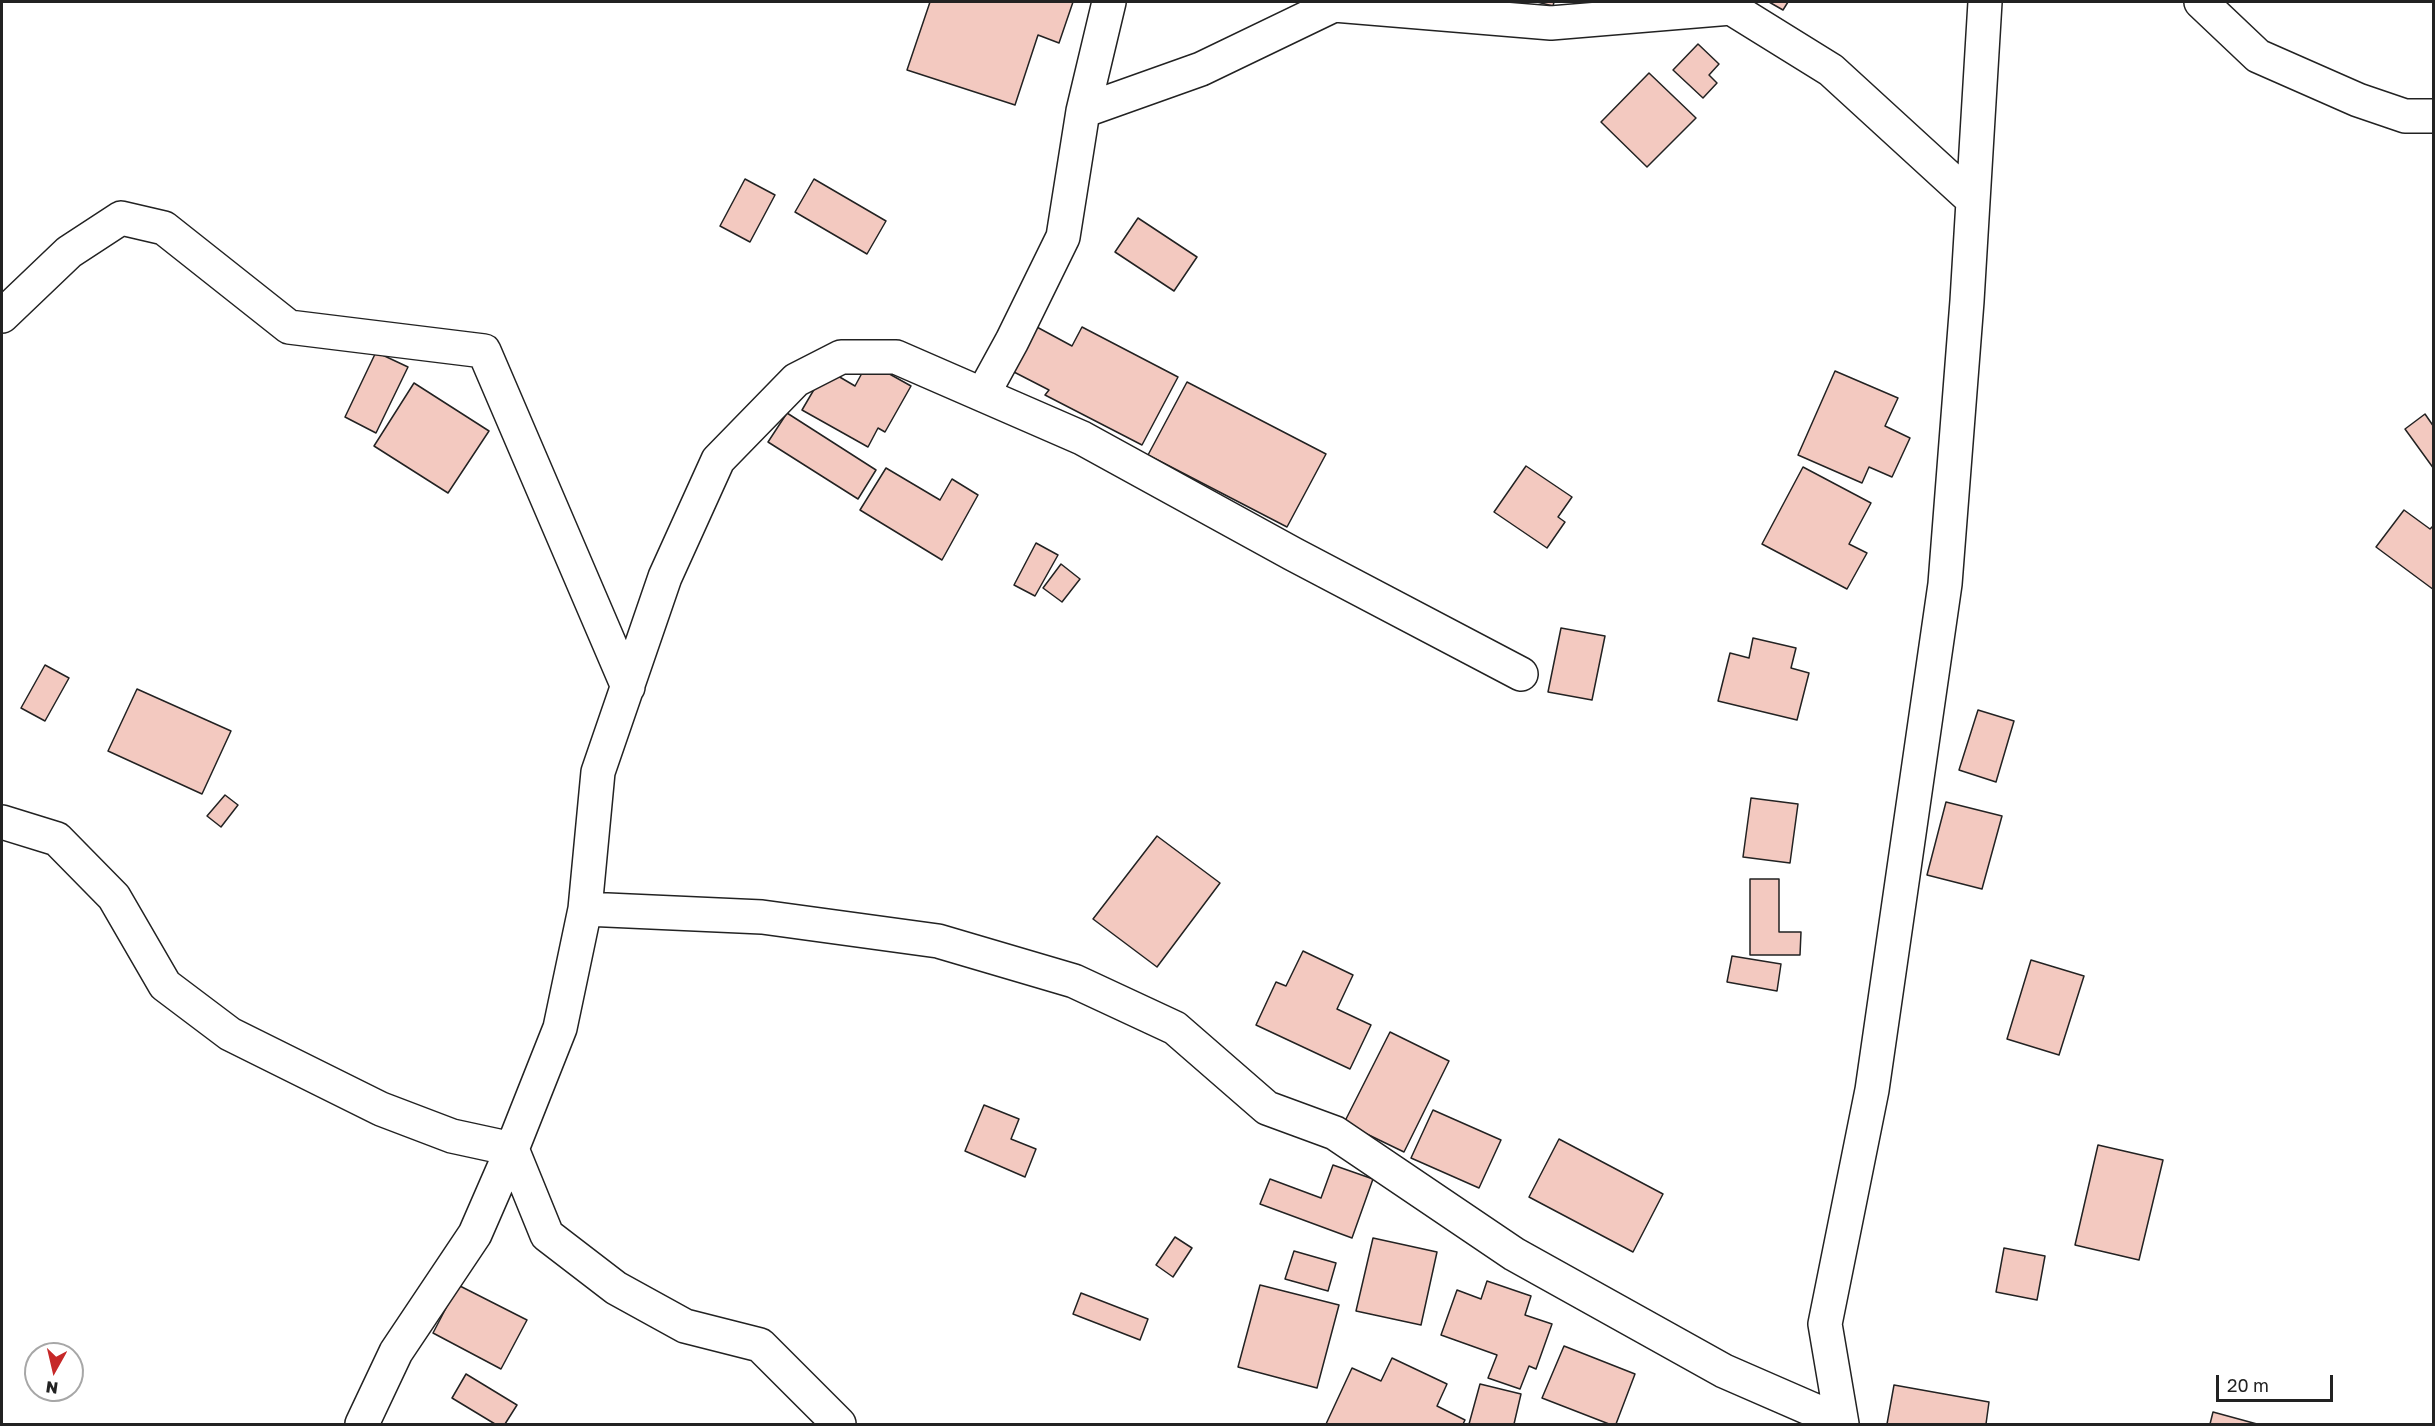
<!DOCTYPE html>
<html>
<head>
<meta charset="utf-8">
<style>
	body { margin:0 }
	#map { position:relative; width:2435px; height:1426px; overflow:hidden; background:#fff; font-family:"Golos Text",sans-serif }
	canvas { display:block }
	.frame { position:absolute; inset:0; border:3px solid #222; pointer-events:none }
	.north { position:absolute; left:24px; top:1342px; width:60px; height:60px; box-sizing:border-box; background:#fff; border:2px solid #a7a7a7; border-radius:50%; rotate:188deg; font-size:16px; font-weight:700; line-height:24px; text-align:center; color:#222 }
	.north::after { content:''; display:block; margin:auto; width:21px; height:27px; background:#c62828; clip-path:polygon(50% 0,100% 100%,50% 72%,0 100%) }
	.scale { position:absolute; left:2216px; top:1375px; width:117px; height:27px; box-sizing:border-box; border:3px solid #222; border-top:0; padding-left:8px; font-size:18px; line-height:21px; white-space:nowrap; color:#222; -webkit-text-stroke:4px #fff; paint-order:stroke }
</style>
</head>
<body>
<div id="map">
<canvas width="2435" height="1426"></canvas>
<div class="frame"></div>
<div class="north">N</div>
<div class="scale">20 m</div>
</div>
<script>
const c = document.querySelector('canvas').getContext('2d');
c.lineJoin = 'round';
function fill(path, color) { c.fillStyle = color; c.fill(path, 'evenodd'); }
function stroke(path, color, width, dash) { c.strokeStyle = color; c.lineWidth = width; c.lineCap = dash ? 'butt' : 'round'; c.setLineDash(dash || []); c.stroke(path); }
const building = new Path2D(`
	M930,2h143l-14,41 -21,-8 -23,70 -108,-35z
	M1537,2h17l-1,4z
	M1769,2h19l-5,8z
	M1698,44l21,20 -10,11 8,8 -14,15 -30,-28z
	M1649,73l47,45 -49,49 -46,-45z
	M745,179l30,16 -25,47 -30,-16z
	M814,179l72,42 -19,33 -72,-42z
	M1138,218l59,39 -23,34 -59,-39z
	M1035,326l37,20 10,-19 96,50 -36,68 -97,-50 4,-5 -37,-19z
	M376,352l32,15 -32,66 -31,-16z
	M868,362l43,24 -26,46 -7,-4 -10,19 -66,-37 24,-41 29,17z
	M1835,371l63,27 -13,28 25,12 -18,39 -23,-10 -7,16 -64,-28z
	M1187,382l139,72 -39,73 -139,-72z
	M414,383l75,48 -41,62 -74,-47z
	M787,413l89,57 -18,29 -90,-57z
	M2425,414l9,13v42l-29,-40z
	M1526,466l46,31 -14,20 7,5 -18,26 -53,-36z
	M1803,467l68,36 -22,41 18,9 -20,36 -85,-45z
	M886,468l54,32 12,-21 26,16 -36,65 -82,-50z
	M2404,510l26,19 4,-4v65l-58,-43z
	M1036,543l22,12 -23,41 -21,-11z
	M1061,564l19,15 -18,23 -19,-14z
	M1561,628l44,8 -13,64 -44,-8z
	M1753,638l43,10 -5,20 18,5 -12,47 -79,-19 12,-48 19,5z
	M45,665l24,13 -24,43 -24,-13z
	M137,689l94,42 -29,63 -94,-43z
	M1978,710l36,11 -18,61 -37,-12z
	M225,795l13,10 -17,22 -14,-11z
	M1751,798l47,6 -8,59 -47,-6z
	M1946,802l56,14 -20,73 -55,-14z
	M1157,836l63,47 -63,84 -64,-48z
	M1750,879h29v53h22l-1,23h-50z
	M1303,951l50,24 -16,34 34,16 -21,44 -94,-44 20,-43 10,4z
	M1732,956l49,8 -4,27 -50,-9z
	M2031,960l53,16 -25,79 -52,-16z
	M1390,1032l59,29 -45,91 -60,-29z
	M984,1105l35,14 -8,20 25,10 -11,28 -60,-26z
	M1433,1110l68,30 -22,48 -68,-30z
	M1559,1139l104,55 -30,58 -104,-55z
	M2098,1145l65,15 -24,100 -64,-15z
	M1333,1165l40,14 -21,59 -92,-34 10,-25 51,19z
	M1175,1237l17,11 -19,29 -17,-12z
	M1373,1238l64,14 -16,73 -65,-14z
	M2004,1248l41,8 -8,44 -41,-8z
	M1294,1251l42,12 -8,28 -43,-12z
	M1487,1281l44,15 -6,19 27,9 -16,45 -7,-3 -9,23 -32,-11 9,-23 -56,-20 16,-45 24,9z
	M458,1285l69,35 -26,49 -68,-36z
	M1260,1285l79,20 -22,83 -79,-21z
	M1081,1293l67,26 -8,21 -67,-26z
	M1564,1346l71,28 -19,50h-7l-67,-26z
	M1392,1358l55,26 -10,22 28,14 -2,4h-137l26,-56 29,13z
	M466,1374l51,31 -12,19h-10l-43,-26z
	M1480,1384l41,10 -7,30h-45z
	M1894,1385l95,17 -3,22h-99z
	M2213,1412l44,12h-47z`);
fill(building, '#f3c9c0');
stroke(building, '#222', 1.5);
const street = new Path2D(`
	M2201,2l57,54 100,44 47,16h29
	M1083,111l118,-42 133,-64 217,18 180,-15 100,62 142,130
	M2,316l67,-64 52,-34 43,10 125,99 195,24 144,336
	M983,394l29,-53 51,-104 20,-126 26,-109
	M2,822l55,17 57,58 51,88 65,49 151,75 71,27 60,13
	M585,909l177,8 176,24 136,40 101,47 92,80 68,25 179,121 210,117 117,51
	M512,1149l35,86 69,53 69,38 75,19 79,79
	M362,1424l34,-72 79,-118 37,-85 48,-121 25,-119 13,-137 67,-195 53,-117 78,-80 45,-23h55l186,81 211,116 228,120
	M1842,1424l-17,-100 47,-234 73,-506 22,-283 18,-299`);
stroke(street, '#222', 36);
stroke(street, '#fff', 33);
</script>
</body>
</html>
